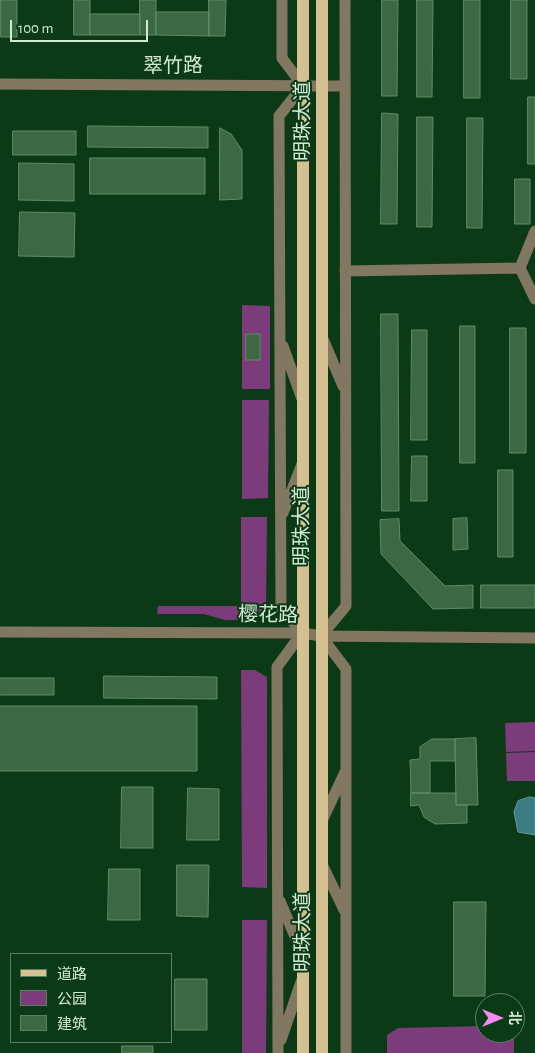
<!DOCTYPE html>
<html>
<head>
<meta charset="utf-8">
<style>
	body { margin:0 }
	#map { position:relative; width:535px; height:1053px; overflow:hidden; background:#0c3a17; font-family:"Alegreya Sans","Noto Sans SC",sans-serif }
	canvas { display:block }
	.legend { position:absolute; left:10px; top:953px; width:162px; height:90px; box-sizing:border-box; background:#0c3a17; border:1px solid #5b8062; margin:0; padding:6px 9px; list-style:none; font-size:15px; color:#d1e9d3 }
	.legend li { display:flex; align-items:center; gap:10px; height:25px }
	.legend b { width:25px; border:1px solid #5b8062 }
	.north { position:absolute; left:475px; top:993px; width:50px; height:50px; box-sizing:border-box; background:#0c3a17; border:1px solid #5b8062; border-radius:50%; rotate:90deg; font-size:14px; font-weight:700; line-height:20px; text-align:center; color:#d1e9d3 }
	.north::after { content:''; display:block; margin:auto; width:18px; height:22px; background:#f389f1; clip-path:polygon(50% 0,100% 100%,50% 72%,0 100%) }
	.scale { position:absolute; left:10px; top:20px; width:138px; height:22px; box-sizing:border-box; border:2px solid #d1e9d3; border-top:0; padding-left:6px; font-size:15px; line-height:18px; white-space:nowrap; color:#d1e9d3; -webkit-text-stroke:4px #0c3a17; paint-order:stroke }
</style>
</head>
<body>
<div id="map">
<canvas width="535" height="1053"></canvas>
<ul class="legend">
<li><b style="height:6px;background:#d4c091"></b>道路</li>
<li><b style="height:14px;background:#7c3c7b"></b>公园</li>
<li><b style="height:14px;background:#3c6843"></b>建筑</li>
</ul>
<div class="north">北</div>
<div class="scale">100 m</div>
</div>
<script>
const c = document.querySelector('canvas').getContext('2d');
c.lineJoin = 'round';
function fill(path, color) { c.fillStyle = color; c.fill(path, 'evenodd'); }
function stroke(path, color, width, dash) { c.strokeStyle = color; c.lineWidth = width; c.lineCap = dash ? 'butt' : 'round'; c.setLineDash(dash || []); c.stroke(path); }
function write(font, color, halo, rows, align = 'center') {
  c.font = font + ' "Alegreya Sans","Noto Sans SC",sans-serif'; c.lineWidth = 4; c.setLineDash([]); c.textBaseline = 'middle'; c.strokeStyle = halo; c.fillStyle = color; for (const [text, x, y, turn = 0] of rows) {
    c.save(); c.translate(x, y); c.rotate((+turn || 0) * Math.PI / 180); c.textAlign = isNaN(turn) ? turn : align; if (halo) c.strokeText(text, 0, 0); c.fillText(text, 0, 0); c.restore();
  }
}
fill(new Path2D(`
	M242,305l28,1v83h-28z
	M242,400h27l-1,98 -26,1z
	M241,517h26l-1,90 -16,13h-25l-21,-6h-47l1,-8h83z
	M241,670h14l12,7v211l-25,-1z
	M535,722v29l-29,1 -1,-29z
	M535,752v29h-28l-1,-28z
	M242,920h25l-1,133h-24z
	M485,1026v7h25l4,5v15h-127v-18l11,-7z`), '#7c3c7b');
const water = new Path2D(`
	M530,797l5,1v37l-17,-3 -4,-20 4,-11z`);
fill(water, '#3b7b84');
stroke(water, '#689c9c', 1);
const building = new Path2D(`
	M1,0h16v37h-16z
	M74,0h16v35h-16z
	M140,0h16v35h-16z
	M209,0h17l-1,36h-16z
	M382,0h16l-1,96h-15z
	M417,0h16l-1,97h-15z
	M464,0h16v98h-16z
	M511,0h16v79h-16z
	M156,12h53v24l-53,-1z
	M90,14h50v21h-50z
	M528,97h7v67h-7z
	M382,113l16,1 -1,110h-16z
	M417,117h16l-1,110h-15z
	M467,118h16l-1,110h-15z
	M88,126l120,1v21l-120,-1z
	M220,128l11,6 11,16v49l-22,1z
	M13,131h63v24h-63z
	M90,158h115v36h-115z
	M19,163l55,1v37l-55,-1z
	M515,179h15v45h-15z
	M20,212l55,1 -1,44 -55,-1z
	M381,314h17l1,197h-17z
	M460,326h15v137h-15z
	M510,328h16v125h-16z
	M412,330h15v110h-16z
	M246,334h14v26h-14z
	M412,456h15v45h-16z
	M498,470h15v87h-15z
	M467,518l1,31 -15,1v-31z
	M399,519l1,22 45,45 28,-1v23l-40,1 -52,-55 -1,-34z
	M481,585h54v23h-54z
	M104,676l113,1v22l-113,-1z
	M0,678h54v17h-54z
	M0,706h197v65h-197z
	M476,738l2,67h-22l-1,-66z
	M432,739h23v22h-25v32h-19l-1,-33 10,-1v-12z
	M122,787h31v61h-32z
	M188,788l31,1v51h-32z
	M411,793h45v12h11v18l-32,1 -11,-7 -5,-12 -8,1z
	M177,865h32l-1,52 -31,-1z
	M109,869h31v51h-32z
	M454,902h32l-1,94h-31z
	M175,979h32v51h-32z
	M122,1046h31v7h-31z`);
fill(building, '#3c6843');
stroke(building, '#5f8c65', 1);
stroke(new Path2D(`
	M345,0l1,606 -25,30 25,33v384
	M0,84l345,2
	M520,268l15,-37
	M345,271l175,-3 15,31
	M323,339l20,47
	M283,346l19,53
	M283,513l19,-49
	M0,632l302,1 19,3 214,2
	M322,821l23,-49
	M322,864l22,46
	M280,901l22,52
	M281,1040l20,-58
	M278,1053l-1,-386 25,-34 -21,-25 -2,-492 24,-30 -21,-28v-58`), '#827862', 11);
stroke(new Path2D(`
	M303,0v1053
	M322,0v1053`), '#d4c091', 12);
write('20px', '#d1e9d3', '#0c3a17', [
	["翠竹路",173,66],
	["明珠大道",303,121,-90],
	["明珠大道",302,526,-90],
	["樱花路",268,615,1],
	["明珠大道",303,932,-90]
]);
</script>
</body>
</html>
